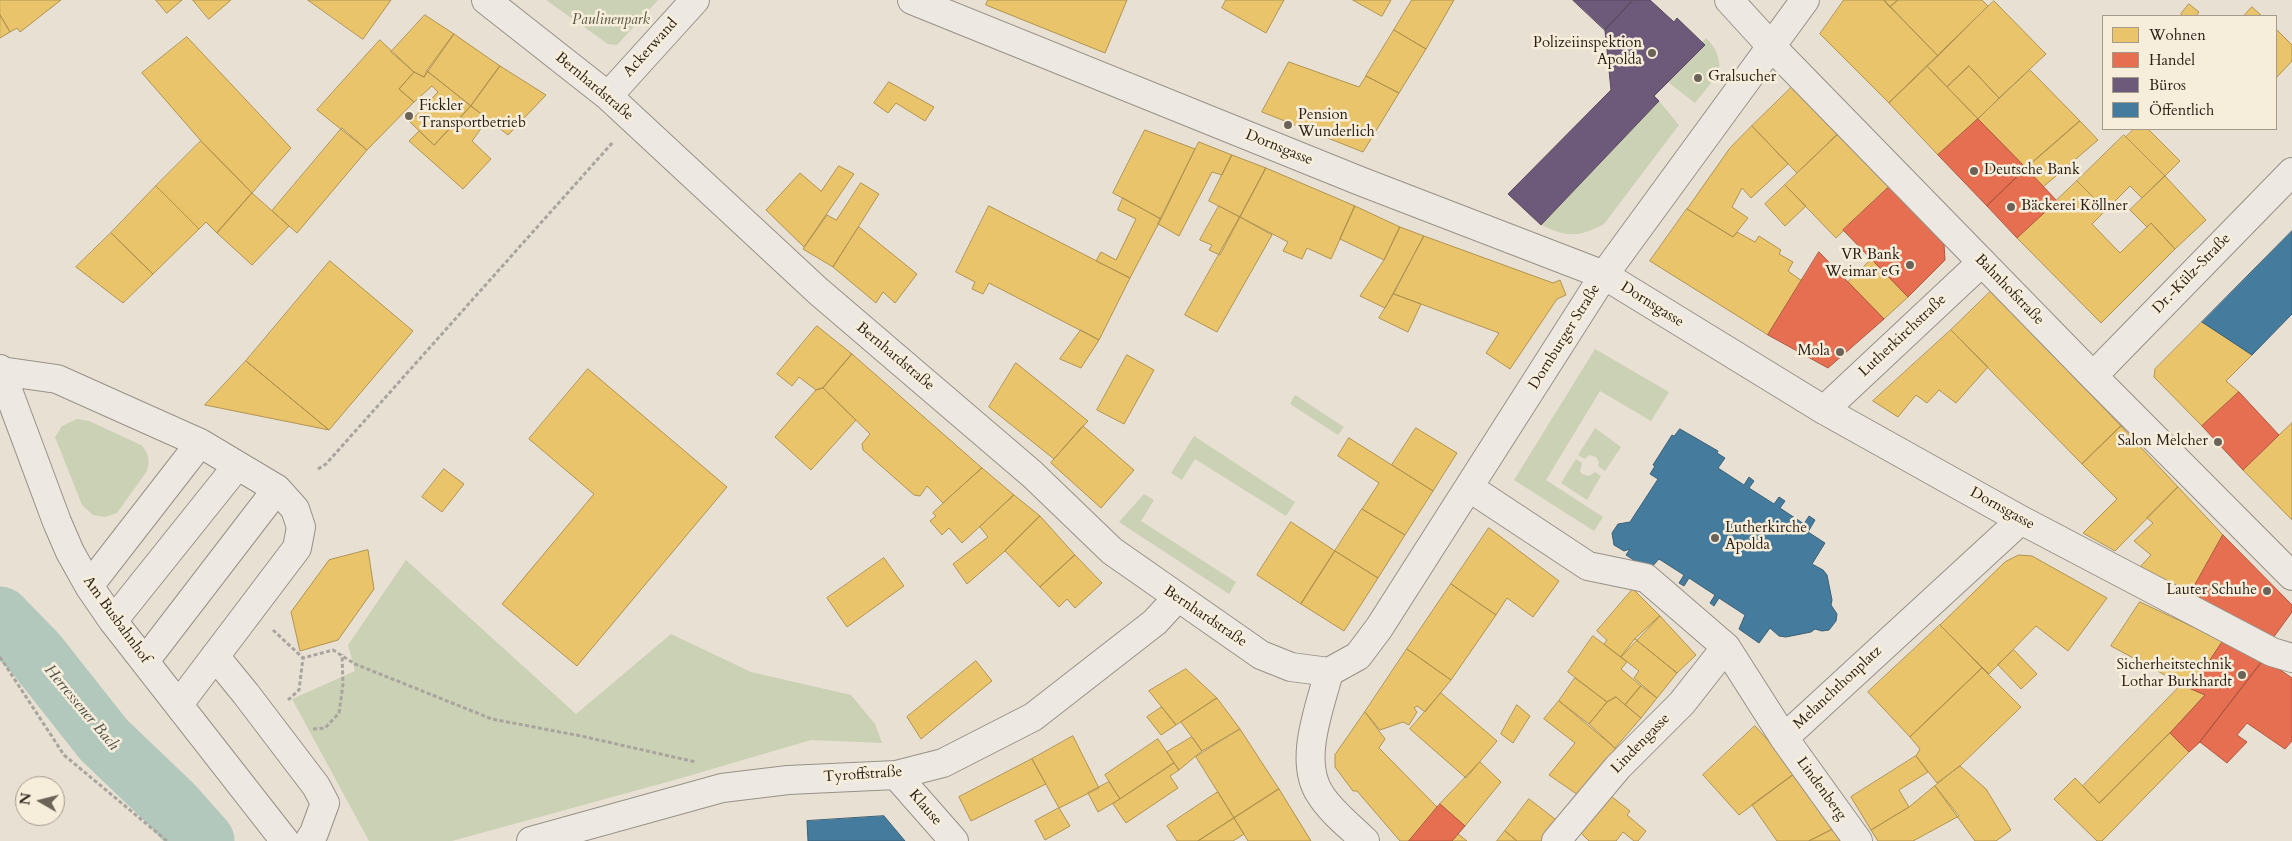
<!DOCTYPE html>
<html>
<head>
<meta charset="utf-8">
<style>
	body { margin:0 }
	#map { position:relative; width:2292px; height:841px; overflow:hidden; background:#e8e0d2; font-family:Cardo,serif }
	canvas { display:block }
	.legend { position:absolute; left:2102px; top:15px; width:175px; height:115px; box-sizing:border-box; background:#f7eddb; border:1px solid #a59b8d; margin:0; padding:6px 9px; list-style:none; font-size:15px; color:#2a2017 }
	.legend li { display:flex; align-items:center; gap:10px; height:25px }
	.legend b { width:25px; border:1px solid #a59b8d }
	.north { position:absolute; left:15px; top:776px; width:50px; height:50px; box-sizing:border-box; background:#f7eddb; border:1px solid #a59b8d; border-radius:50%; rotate:278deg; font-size:14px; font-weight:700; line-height:20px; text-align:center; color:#2a2017 }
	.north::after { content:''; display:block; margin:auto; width:18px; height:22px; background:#6c6358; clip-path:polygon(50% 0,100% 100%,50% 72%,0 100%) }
</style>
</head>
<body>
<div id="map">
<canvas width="2292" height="841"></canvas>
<ul class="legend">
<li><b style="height:14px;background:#e9c46a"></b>Wohnen</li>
<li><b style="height:14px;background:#e76f51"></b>Handel</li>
<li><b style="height:14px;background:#6d597a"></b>Büros</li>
<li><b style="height:14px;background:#457b9d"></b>Öffentlich</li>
</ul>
<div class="north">N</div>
</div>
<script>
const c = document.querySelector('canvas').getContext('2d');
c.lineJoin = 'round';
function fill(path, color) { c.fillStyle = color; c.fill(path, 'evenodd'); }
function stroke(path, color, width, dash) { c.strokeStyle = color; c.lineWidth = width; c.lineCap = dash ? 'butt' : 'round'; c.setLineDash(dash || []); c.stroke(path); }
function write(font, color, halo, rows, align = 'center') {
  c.font = font + ' Cardo,serif'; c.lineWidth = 5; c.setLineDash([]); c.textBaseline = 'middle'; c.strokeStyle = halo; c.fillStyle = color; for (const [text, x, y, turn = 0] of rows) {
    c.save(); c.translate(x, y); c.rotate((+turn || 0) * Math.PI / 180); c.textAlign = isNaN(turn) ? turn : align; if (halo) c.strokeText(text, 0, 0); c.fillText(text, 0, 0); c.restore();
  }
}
fill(new Path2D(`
	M546,0h112l-41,45 -9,-1z
	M1706,38c11,11 13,18 14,34l-25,31 -27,-21 36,-36 -2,-4z
	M1659,101l20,24 -75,99c-26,14 -37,13 -63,1z
	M1595,349l74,43 -18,29 -51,-30 -54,89 57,37 -9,14 -80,-51z
	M1295,395l49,32 -6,8 -48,-31z
	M77,419l12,2 52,24c8,8 9,16 6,26l-30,42 -12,4 -12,-2 -11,-10 -27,-68 7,-11z
	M1595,428l26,19 -16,24 -7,-5 1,-4 -3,-5 -7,-2 -4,4 -7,-4z
	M1194,436l101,66 -9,14 -91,-57 -13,21 -11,-7z
	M1576,459l6,4 -2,8 2,3 7,2 6,-4 6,4 -14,24 -26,-17z
	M1144,494l10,6 -13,21 95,61 -7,12 -110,-72z
	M406,560l170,154 95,-80 80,38 100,23 24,29 7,19 -71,-3 -133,39 -226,62h-83l-77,-142 63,-28 -7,-26z`), '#cbd1b4');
const homes = new Path2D(`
	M0,0h61l-41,32 -3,-4 -7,4 -10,-17z
	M156,0h26l-15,13z
	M193,0h38l-22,19z
	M308,0h83l-28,39z
	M988,0h139l-22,53 -119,-48z
	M1226,0h58l-18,33 -44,-25z
	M1353,0h38l-9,16z
	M1412,0h42l-28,49 -32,-19z
	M1844,0h40l54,56 -49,47 -69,-69z
	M1884,0h14l-8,7z
	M1898,0h84l6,6 -50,50 -48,-49z
	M1994,1l52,53 -47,44 -30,-32 -22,21 -20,-21z
	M2189,4l10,8 -3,4h-13l-2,-2z
	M2252,7l10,9h-18z
	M0,15l10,17 -10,6z
	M425,15l29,19 -30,43 -10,-5 -23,-20z
	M2276,29l16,16v16l-16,17z
	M1394,30l32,19 -27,44 -33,-17z
	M454,34l46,32 -29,40 -44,-35z
	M187,37l104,111 -39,45 -51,-52 -59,-68z
	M380,40l34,32 -15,17 15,13 -47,48 -50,-40z
	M1289,62l70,25 7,-11 33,17 -36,59 -101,-40z
	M500,66l46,29 -38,40 -37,-29z
	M1927,66l51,53 -40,36 -49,-52z
	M1969,66l30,32 -21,21 -31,-32z
	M2030,70l50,51 -54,47 -48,-49z
	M427,71l44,35 -37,39 -24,-23 28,-30 -6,-6 -18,16 -15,-13 15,-17 10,5z
	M889,82l45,25 -9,14 -29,-18 -8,10 -14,-10z
	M1793,86l45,48 -41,39 -45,-47z
	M471,106l17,13 -16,22 19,18 -28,30 -54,-48 10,-10 15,14z
	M2080,121l18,19 -55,47 -17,-19z
	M1752,126l36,38 -37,34 -9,-10 -10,19 16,11 -15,19 -46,-28 43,-61z
	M342,128l25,22 -70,83 -25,-22z
	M2134,129h14l32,32 -15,15 -39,-39z
	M1145,130l50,19 -34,70 -48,-26z
	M1838,134l51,53 -53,51 -51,-53z
	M2124,135l41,41 -23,22 -12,-12 -24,24 -29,-29z
	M201,141l51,52 -35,40 -11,-11 -7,7 -43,-43z
	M1199,142l33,13 -10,20 -10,-3 -33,64 -21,-12z
	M1232,155l34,13 -26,49 -31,-16z
	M839,166l15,8 -50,73 -38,-37 34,-37 21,18z
	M1266,168l89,38 -24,53 -24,-11 -5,11 -19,-8 5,-9 -48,-25z
	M2165,176l41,44 -31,29 -24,-26 -4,4 -17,-17z
	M2077,181l29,29 -14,14 28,29 31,-30 24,26 -74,74 -84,-85z
	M861,183l18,11 -46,73 -30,-18 24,-34 9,5z
	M1785,185l21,21 -21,20 -20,-22z
	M156,186l43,43 -46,45 -42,-41z
	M252,193l37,33 -37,39 -35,-32z
	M1123,198l38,21 -31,59 -34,-17 5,-9 15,8 20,-41 -18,-9z
	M989,206l141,72 -31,62 -110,-57 -6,11 -11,-5 3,-7 -19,-10z
	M1219,206l21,11 -20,38 -11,-5 3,-5 -12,-5z
	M1355,206l45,21 -16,33 -44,-21z
	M1687,209l46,28 4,-5 18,10 4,-6 22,14 -2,4 14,8 -5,9 14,10 -34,54 -118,-74z
	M1240,217l32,18 -55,97 -32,-17z
	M859,227l58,47 -22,29 -12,-11 -7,11 -43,-36z
	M1400,227l24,9 -39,72 -25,-12 24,-36z
	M111,233l42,41 -30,29 -47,-36z
	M1424,236l129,47 7,-3 6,15 -9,4 -47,70 -24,-16 13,-20 -105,-39z
	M1872,259l36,38 -24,22 -36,-37z
	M330,261l83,70 -84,99 -83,-69z
	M1991,291l130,135 -39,38 -131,-134z
	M1394,294l27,10 -13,28 -29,-14z
	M2202,322l50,33 -26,26 13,11 -37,34 -48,-49 1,-8z
	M817,326l35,28 -29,34 -7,2 -17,-13 -7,9 -15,-12z
	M1081,330l18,10 -18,28 -21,-9z
	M1951,330l37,37 -32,36 -17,-13 -12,13 -11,-8 -18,22 -25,-16z
	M852,354l130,114 -39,35 -16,-17 -7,10 -6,-1 -51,-45 -1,-6 8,-10 -47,-46z
	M1127,355l27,15 -30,54 -27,-14z
	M246,361l83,69 -124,-25z
	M1016,363l72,58 -34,38 -65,-52z
	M588,369l139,118 -150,179 -75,-62 92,-110 -65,-55z
	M823,388l33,32 -45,50 -36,-33 41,-47z
	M2292,423v97l-49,-50z
	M1083,426l51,44 -33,38 -50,-45z
	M2121,426l57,61 -63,64 -32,-18 34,-34 -35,-35z
	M1416,428l41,25 -24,38 -41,-26z
	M1349,438l84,53 -28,44 -43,-26 17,-26 -41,-27z
	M982,468l32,27 -52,48 -13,-15 -7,7 -12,-14 6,-5 -3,-3z
	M444,469l20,15 -22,28 -20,-15z
	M2178,487l45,48 -33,59 -51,-26 12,-13 -17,-14 19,-18 -6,-5z
	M1014,495l26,21 -35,35 -38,33 -14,-20 35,-27 -8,-10z
	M1362,509l43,26 -27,43 -43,-27z
	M1040,516l35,39 -35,32 -35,-36z
	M1291,522l44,29 -34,53 -44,-29z
	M1489,528l70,53 -26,36 -26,-19 -11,17 -45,-31z
	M368,550l6,39 -36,51 -38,11 -9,-39 38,-52z
	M1335,551l43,27 -34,53 -43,-27z
	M1075,555l27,28 -27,25 -8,-9 -8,8 -19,-20z
	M2019,555l13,1 75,42 -39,53 -32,-25 -47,48 -49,-49 65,-63z
	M884,558l20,28 -57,41 -20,-29z
	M1451,584l45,31 -45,65 -44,-31z
	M1633,589l27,27 -39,41 -17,-13 3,-4 -10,-9z
	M2140,602l83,39 -32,48 -80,-43z
	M1660,616l36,39 -19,18 -42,-34z
	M1940,625l42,43 -72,69 -42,-45z
	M1593,636l34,26 -6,7 20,17 -16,19 -9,-8 -9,5 -39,-30z
	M1635,639l42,34 -20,25 -23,-20 5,-7 -18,-14z
	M1407,649l44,31 -26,32 -8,-6 -3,2 3,4 -8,13 -6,-3 -23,8 -15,-18z
	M2014,650l23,24 -16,15 -23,-24z
	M976,661l16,20 -71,58 -14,-22z
	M1982,668l39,39 -61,59 -23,17 -21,-27 4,-7 -10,-12z
	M1186,669l31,29 -41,27 -27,-34z
	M1575,678l32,24 -18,22 -30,-23z
	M2182,684l23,11 -35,38 -71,70 -16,-17z
	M1641,686l16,12 -16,20 -16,-13z
	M1441,693l56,48 -31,37 -56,-49z
	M1616,697l25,21 -26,30 -26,-24 18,-22z
	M1217,698l23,31 -38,22 -21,-29z
	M1559,701l56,47v3l-34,46 -32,-22 26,-32 -31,-24z
	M1517,705l13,11 -17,27 -12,-9z
	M1162,707l14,18 -15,10 -14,-18z
	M1365,712l20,27 -6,9 58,59 -28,34h-9l-43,-50h-4l-18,-24v-12z
	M1755,726l42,46 -58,43 -36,-40z
	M1240,729l39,60 -45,29 -38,-61z
	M2170,733l19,19 -87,89h-5l-43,-42 21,-21 24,25z
	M1073,736l26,52 -40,20 -27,-49z
	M1192,737l10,14 -23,19 -12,-18z
	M1158,739l16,24 -54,36 -15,-24z
	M1916,756l12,16 -29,18 10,17 -38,23 -20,-33z
	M1032,759l14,25 -75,37 -12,-24z
	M1480,762l21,20 -36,44 -25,-22z
	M1174,763l5,7 -9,6 8,12 -52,35 -13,-19z
	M1960,766l26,23 25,41 -15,11h-21l-40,-55z
	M1797,772l36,57 -24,12h-32l-25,-36z
	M1109,782l11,17 -22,13 -10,-19z
	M1935,786l24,30 -46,25h-35l-7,-11 38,-23z
	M1279,789l32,52h-63l-14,-23z
	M1218,792l16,26 -36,23h-21l-10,-15z
	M1607,793l23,18 -3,4 19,16 -8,10h-4l-11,-9 -7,9h-27l-11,-11z
	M1529,799l30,23 -15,19h-27l-12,-10z
	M1059,808l11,18 -25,14 -10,-19z
	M1234,818l10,16 -11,7h-35z
	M1833,829l8,12h-32z
	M1505,831l12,10h-20z
	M1458,834l9,7h-15z`);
fill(homes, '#e9c46a');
stroke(homes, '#b09351', 1);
const shops = new Path2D(`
	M1978,119l48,49 -39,38 -49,-51z
	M2026,168l31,33 -40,37 -30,-32z
	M1889,187l55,57 1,16 -37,37 -65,-67z
	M1819,252l65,67 -56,49 -60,-33z
	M2239,392l40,43 -36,35 -41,-44z
	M2223,535l69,70v7l-19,26 -83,-44z
	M2223,641l41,18 -64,83 -11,10 -19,-19 35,-38 -14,-6z
	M2264,659l28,19v63l-7,8 -38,-26 -10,12 10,7 -20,21 -27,-21z
	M1440,804l25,22 -13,15h-43z`);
fill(shops, '#e76f51');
stroke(shops, '#ae5740', 1);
const offices = new Path2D(`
	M1573,0h60l-28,30z
	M1633,0h17l24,22 3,-4 28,27 -51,51 5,5 -118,124 -33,-31 103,-104 -6,-60z`);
fill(offices, '#6d597a');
stroke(offices, '#59485c', 1);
const public = new Path2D(`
	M2292,231v83l-40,41 -50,-33z
	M1680,429l38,22 -1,2 8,5 -7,10 26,17 5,-8 5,4 -5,7 25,16 5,-7 6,4 -5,7 24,16 5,-8 6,4 -7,12 17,11 -13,21 11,6 4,5 5,25 -1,5 6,9 -1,7 -7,9 -7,1 -7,-2 -4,3 -25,5 -7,-1 -9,-8 -11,15 -20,-14 6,-14 -26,-17 -5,8 -4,-3 5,-8 -26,-17 -5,8 -5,-3 5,-8 -25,-16 -10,11 -23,-15 4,-6 -6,2 -10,-6 -2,-12 6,-9 12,-2 28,-43 -8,-5 5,-8 -2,-1 19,-30 2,1z
	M884,816l21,25h-97l-1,-20z`);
fill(public, '#457b9d');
stroke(public, '#3d6075', 1);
stroke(new Path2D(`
	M0,617l36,37 68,86 68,65 32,36`), '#b2c8bc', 61);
const minor = new Path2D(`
	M486,0l122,96 210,195 214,183 80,77 149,104 30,12 38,5
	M912,0l448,181 244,94 220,135 197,110 251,132 20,6
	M1729,0l42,46 322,330 199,200
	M608,96l87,-96
	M0,369l57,153 13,30 19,34 24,35 172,220
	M1,371l56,8 143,64 77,46 18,20 6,18 -4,21 -118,156
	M2093,376l199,-204
	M1824,410l158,-148
	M1470,488l118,78 58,12 80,69 58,91 74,103
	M89,586l111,-143
	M113,621l124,-155
	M215,656l31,38 70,92 9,17 -11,30 -5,8
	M145,661l132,-172
	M1329,672l29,-16 21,-28 225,-353 201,-275
	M1329,672c-9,35 -31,89 -9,122 11,18 31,33 45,47
	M1784,738l237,-218
	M896,775l58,66
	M531,841l191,-53 66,-8 108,-5 47,-12 90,-46 122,-95 22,-24
	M1556,841l62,-74 64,-64 44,-56`);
stroke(minor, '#979188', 30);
stroke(new Path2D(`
	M318,469l8,-5 287,-322
	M273,630l30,28 30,-8 22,14 137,55 89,17 115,26
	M0,657l64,98 103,86
	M288,700l11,-10 4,-32
	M313,729l12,-1 14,-15 4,-29 -1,-30`), '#a8a49e', 3, [4, 2.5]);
stroke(minor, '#ede8e1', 28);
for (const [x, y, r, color] of [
	[1652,53,5,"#6c6358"],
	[1698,78,5,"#6c6358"],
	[409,116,5,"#6c6358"],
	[1288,125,5,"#6c6358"],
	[1974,171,5,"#6c6358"],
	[2011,207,5,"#6c6358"],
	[1910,265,5,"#6c6358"],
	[1840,352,5,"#6c6358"],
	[2218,442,5,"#6c6358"],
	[1715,538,5,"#6c6358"],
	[2267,591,5,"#6c6358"],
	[2242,675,5,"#6c6358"]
]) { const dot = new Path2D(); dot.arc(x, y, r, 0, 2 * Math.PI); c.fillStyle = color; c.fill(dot); stroke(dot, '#f7eddb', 2); }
write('italic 15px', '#53523f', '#f7eddb', [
	["Paulinenpark",611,21]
]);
write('15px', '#2a2017', '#f7eddb', [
	["Polizeiinspektion",1642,44],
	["Apolda",1642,61],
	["Gralsucher",1708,78,"left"],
	["Fickler",419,107,"left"],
	["Transportbetrieb",419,124,"left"],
	["Pension",1298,116,"left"],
	["Wunderlich",1298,133,"left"],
	["Deutsche Bank",1984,171,"left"],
	["Bäckerei Köllner",2021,207,"left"],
	["VR Bank",1900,256],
	["Weimar eG",1900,273],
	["Mola",1830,352],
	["Salon Melcher",2208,442],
	["Lutherkirche",1725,529,"left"],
	["Apolda",1725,546,"left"],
	["Lauter Schuhe",2257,591],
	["Sicherheitstechnik",2232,666],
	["Lothar Burkhardt",2232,683]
], 'right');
write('15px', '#2a2017', '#f7eddb', [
	["Ackerwand",651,48,-48],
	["Bernhardstraße",594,87,40],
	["Dornsgasse",1279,148,22],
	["Dr.-Külz-Straße",2192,274,-46],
	["Bahnhofstraße",2009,290,46],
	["Dornsgasse",1652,305,32],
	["Lutherkirchstraße",1903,336,-43],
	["Dornburger Straße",1565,337,-58],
	["Bernhardstraße",895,357,40],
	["Dornsgasse",2002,509,29],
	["Bernhardstraße",1205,617,34],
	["Am Busbahnhof",116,620,54],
	["Melanchthonplatz",1838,688,-43],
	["Lindengasse",1641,744,-46],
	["Tyroffstraße",863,775,-4],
	["Lindenberg",1821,789,54],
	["Klause",925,808,49]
]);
write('italic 16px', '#4c4f46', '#f7eddb', [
	["Herressener Bach",81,708,50]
]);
</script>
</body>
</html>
